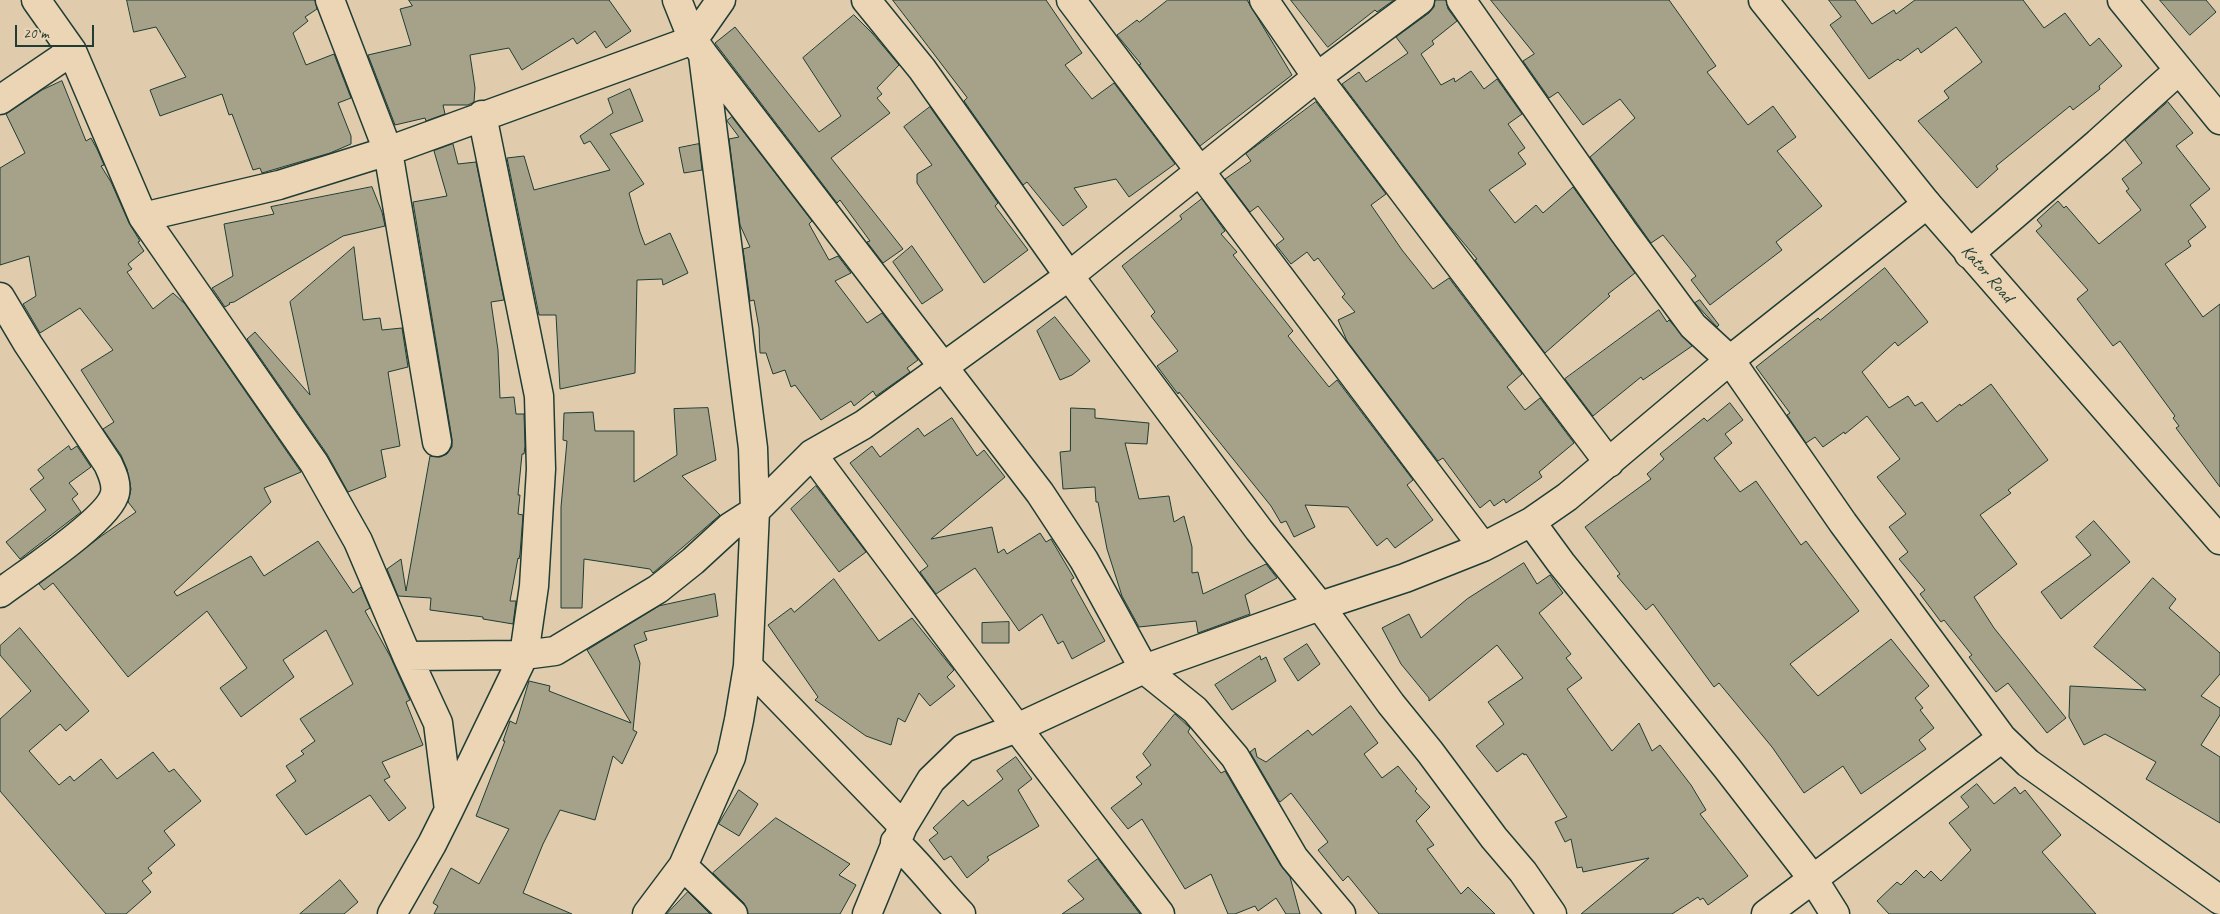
<!DOCTYPE html>
<html>
<head>
<meta charset="utf-8">
<style>
	body { margin:0 }
	#map { position:relative; width:2220px; height:914px; overflow:hidden; background:#e0ccac; font-family:Caveat,sans-serif }
	canvas { display:block }
	.scale { position:absolute; left:15px; top:25px; width:79px; height:22px; box-sizing:border-box; border:2px solid #1f3d34; border-top:0; padding-left:6px; font-size:15px; line-height:18px; white-space:nowrap; color:#1f3d34; -webkit-text-stroke:4px #ecd5b4; paint-order:stroke }
</style>
</head>
<body>
<div id="map">
<canvas width="2220" height="914"></canvas>
<div class="scale">20 m</div>
</div>
<script>
const c = document.querySelector('canvas').getContext('2d');
c.lineJoin = 'round';
function fill(path, color) { c.fillStyle = color; c.fill(path, 'evenodd'); }
function stroke(path, color, width, dash) { c.strokeStyle = color; c.lineWidth = width; c.lineCap = dash ? 'butt' : 'round'; c.setLineDash(dash || []); c.stroke(path); }
function write(font, color, halo, rows, align = 'center') {
  c.font = font + ' Caveat,sans-serif'; c.lineWidth = 5; c.setLineDash([]); c.textBaseline = 'middle'; c.strokeStyle = halo; c.fillStyle = color; for (const [text, x, y, turn = 0] of rows) {
    c.save(); c.translate(x, y); c.rotate((+turn || 0) * Math.PI / 180); c.textAlign = isNaN(turn) ? turn : align; if (halo) c.strokeText(text, 0, 0); c.fillText(text, 0, 0); c.restore();
  }
}
const building = new Path2D(`
	M127,0h188l2,9 -12,8 3,4 -15,12 13,32 28,-11 17,44 -13,5 13,33v8l-21,9 -68,20 -2,-5 -7,2 -21,-56 -3,1 -7,-21 -62,22 -10,-26 36,-13 -30,-50 -22,5z
	M409,0h200l22,31 -25,17 -11,-17 -18,13 -4,-6 -51,32 -13,-22 -39,7 5,33 -1,14 -6,3h-25l2,9 -19,7 -1,-3 -30,7 -27,-70 43,-10 -11,-36 12,-3z
	M893,0h153l36,53 -17,12 27,34 22,-16 61,81 -46,33 -13,-18 -42,9 13,19 -24,19 -36,-44 -4,3 -59,-84 3,-3z
	M1168,0h79l45,75 -92,71 -61,-81 2,-1 -24,-29 20,-15 2,2z
	M1291,0h103l-17,12 -2,-2 -47,37z
	M1435,0h11l2,9 9,12 -25,20 2,3 -13,10 20,31 13,-7 1,4 16,-11 13,18 13,-10 25,35 -14,10 17,24 -7,5 8,11 -37,26 26,33 21,-18 7,8 30,-26 62,86 -27,21 2,2 -65,57 -70,-93 2,-1 -30,-36 -105,-139 17,-12 7,10 42,-29 -12,-16 33,-24 5,-6z
	M1491,0h178l47,66 -9,6 41,53 25,-19 23,31 -19,14 45,55 -46,36 6,8 -72,55 -19,-25 5,-4 -33,-41 -12,8 -61,-86 45,-39 -15,-19 -37,26 -25,-33 -9,6 -26,-37 11,-7z
	M1829,0h26l17,24 22,-14 2,4 19,-14h108l21,28 21,-15 25,33 9,-8 23,28 -23,20 1,3 -27,21 -3,-4 -74,60 2,3 -21,19 -59,-67 31,-23 -5,-7 38,-29 -26,-35 -35,26 -3,-5 -18,13 -2,-2 -29,20 -39,-54 11,-8z
	M2160,0h46l10,12 -26,23z
	M854,15l18,18 27,32 -22,23 5,6 -5,4 13,15 -59,45 72,91 -20,14 -16,-21 3,-1 -30,-41 -3,3 -122,-160 20,-16 84,105 22,-16 -38,-58z
	M62,81l24,60 5,-3 6,11 7,16 -3,1 10,16 18,41 11,18 -2,1 6,9 -16,13 4,5 -5,3 26,37 20,-16 12,11 116,168 -37,16 7,14 -97,90 3,4 74,-40 13,20 54,-35 35,52 8,-6 9,21 -5,3 25,45 20,44 -4,2 17,43 -41,17 8,15 -6,3 22,28 -17,13 -19,-26 -64,40 -30,-40 20,-14 -10,-15 18,-12 -3,-3 14,-10 -15,-22 53,-35 -27,-54 -43,30 11,17 -53,40 -21,-29 27,-20 -40,-57 -79,66 -75,-94 -9,7 -5,-6 61,-47 36,-25 -8,-10 3,-13 -4,-20 -6,-14 -18,-26 11,-7 -33,-52 32,-20 -33,-42 -40,25 -17,-29 13,-8 -7,-40 -29,9v-97l25,-15 -19,-39 36,-24z
	M630,89l13,32 -33,13 34,50 -15,9 11,39 5,13 25,-12 18,40 -25,12 -1,-6 -25,1 -2,93 -75,16 -4,-74h-17l-32,-157 17,-2 10,34 76,-20 -20,-29 -6,3 -4,-8 33,-23 -5,-14z
	M1316,102l70,92 -15,11 31,45 31,39 16,-11 73,96 -15,13 18,23 15,-12 34,45 -35,29 3,5 -36,26 -2,-4 -10,7 -4,-6 -10,8 -37,-50 -5,3 -91,-120 -9,-21 17,-8 -13,-15 3,-3 -27,-36 -4,3 -7,-9 -16,12 -15,-19 8,-6 -26,-33 -8,6 -25,-33 26,-18 -5,-7z
	M2168,102l25,31 -17,13 34,43 -20,16 16,22 -18,14 3,5 -26,18 38,53 17,-13v183l-44,-59 3,-2 -6,-8 2,-2 -55,-75 -7,5 -36,-47 11,-9 -52,-59 6,-5 -5,-6 21,-19 6,7 2,-2 33,38 42,-34 -15,-19 3,-2 -7,-10 20,-16 -17,-23z
	M930,107l68,96 -3,3 33,44 -44,33 -67,-100v-9l15,-9 -28,-38z
	M732,117l80,104 -3,3 20,36 9,-4 13,17 -16,8 32,42 15,-10 36,47 -11,8 3,4 -34,24 -3,-5 -19,15 -3,-5 -30,19 -26,-35 -4,2 -6,-17 -12,4 -7,-21h-6l-1,-25 -5,-28 -4,1 -7,-52 7,-2 -10,-22 -11,-86 10,-2 -12,-16z
	M453,144l5,20 18,-2 28,138 -13,2 7,48 2,48 14,-1 2,17h8l1,32 -1,8h-2l-4,41h2l-2,19 5,1 -3,39 -1,5 -1,-1 -8,43h6l-3,23 -30,-5v-2l-53,-7 1,-12 -33,-2 -11,-27 14,-10 5,32 24,-135 10,1 7,-3 5,-7v-8l-39,-237 34,-6 -13,-45z
	M699,144l3,26 -18,3 -5,-25z
	M372,187l10,25 3,14 -42,10 -109,66 -5,1 1,1 -5,3 -13,-19 21,-12 -9,-52 50,-10 -3,-7z
	M1202,199l23,32 -4,3 16,18 -4,3 60,76 -5,5 41,51 8,-7 76,100 -6,5 26,35 -38,28 -8,-10 -10,8 -29,-39 -43,-2 10,22 -21,10 -8,-16 -5,2 -10,-17 -92,-114 -1,2 -21,-28 21,-15 -27,-35 4,-4 -33,-46 60,-47 -2,-3z
	M912,246l31,44 -21,14 -29,-42z
	M354,247l9,73 17,-2 2,12 20,-2 6,39 -20,5 12,74 -19,4 5,27 -38,15 -21,-38 -80,-115 8,-7 55,63 -20,-93z
	M1885,268l43,54 -30,24 -3,-4 -33,30 27,36 19,-12 7,10 7,-4 15,20 23,-18 1,2 30,-22 57,76 -40,30 3,3 -31,22 37,49 -43,33 20,31 72,90 -19,15 -39,-50 -12,9 -27,-35 3,-2 -28,-35 -3,2 -21,-28 5,-4 -26,-31 9,-7 -19,-25 17,-13 -29,-37 23,-18 -33,-43 -22,18 -1,-2 -21,15 -8,-10 -9,6 -19,-28 3,-2 -34,-46 62,-49 2,2z
	M1700,300l19,25 -2,2 -22,-24z
	M1659,310l8,12 2,-2 23,26 -49,34 -2,-3 -48,39 -28,-37z
	M1055,317l35,44 -18,14 -12,5 -23,-49z
	M1730,403l13,17 -18,14 7,9 -18,15 26,34 16,-11 45,64 5,-4 53,70 -69,53 28,32 73,-57 38,47 -14,12 8,10 -3,2 14,18 -15,12 7,9 -65,45 -18,-28 -39,27 -32,-46 -53,-64 -5,4 -61,-83 -7,6 -29,-34 3,-2 -35,-47 66,-48 -4,-5 17,-15 -4,-5 44,-36 3,3z
	M708,408l8,52 -34,16 38,39 -67,58 -3,-4 -66,-10 -2,49h-21v-101l6,-66 -4,-1 1,-27 29,-1 2,19h39v51l43,-27 -3,-46z
	M1071,408l24,1v9l54,5 -2,21 -22,-1 14,56 30,-3 5,26 10,-6 8,31v26l6,-1 5,22 63,-30 11,14 -32,17 5,19 -52,19 -2,-12 -57,6 -17,-31 -15,-47 -9,-47h-2l-1,-15 -32,2 -3,-37 10,-1z
	M952,418l25,38 7,-6 21,27 -74,62 61,-12 6,26 6,-4 3,5 33,-21 6,9 5,-3 23,39 -3,2 34,61 -33,18 -9,-18 -5,3 -16,-30 -23,17 -44,-63 -39,26 -16,-22 8,-6 -78,-103 22,-17 8,11 38,-29 6,8z
	M69,446l2,4 6,-4 14,21 -22,16 9,11 -6,5 9,13 -61,47 -14,-17 40,-32 -16,-21 14,-11 -6,-8z
	M816,486l50,66 -27,20 -48,-63z
	M2094,521l36,41 -69,57 -20,-27 50,-37 -15,-18z
	M1524,563l13,21 13,-9 13,18 -24,20 32,41 -5,4 16,20 -15,11 45,62 27,-28 13,28 8,-6 31,40 15,25 -6,4 48,62 -40,29 -5,-7 -3,2 -2,-3 -26,17h-91l68,-56 -66,14 -1,-5 -5,1 -6,-29 -6,3 -10,-20 12,-5 -41,-63 -2,1 -1,-2 -26,19 -21,-26 28,-22 -16,-22 35,-24 -26,-33 -68,56v-3l-28,-34 -19,-36 27,-14 12,24 46,-39z
	M2153,578l23,21 -7,9 51,45v21l-19,22 19,12v7l-19,30 19,12v66l-74,-44 10,-17 -51,-28 -21,11 -15,-28 1,-31 76,4 -52,-43z
	M834,579l45,62 33,-23 42,52 -7,7 8,9 -25,20 -11,-13 -14,29 -7,-4 -7,27 -25,-9 -51,-36 3,-3 -50,-72 23,-17 3,4z
	M715,594l3,22 -74,16 3,8 -13,5 6,18 -7,67 4,2 -15,32 -9,-8 -18,64 -35,-10 -17,34 -20,49 49,21h-138l4,-8 -5,-3 18,-35 28,16 30,-55 -33,-13 29,-75h-2l7,-20 6,3 13,-43 21,5 -1,5 82,32 -44,-73 72,-44z
	M1009,622v21h-27v-20z
	M20,628l69,83 -23,20 -6,-7 -31,27 30,34 11,-9 4,5 27,-22 16,20 36,-27 16,20 5,-3 27,32 -37,30 11,14 -27,23 4,5 -10,8 9,11 -25,22h-20l-106,-123v-72l31,-28 -31,-36v-9z
	M1307,644l13,20 -22,17 -14,-22z
	M1260,656l1,4 5,-3 10,24 -44,29 -17,-25z
	M1351,706l27,37 -14,11 18,24 16,-12 19,23 -2,2 15,16 -14,14 18,24 -7,4 34,45 7,-7 27,27h-116l-31,-38 -5,5 -25,-31 10,-8 -37,-49 -11,9 -3,-4 -27,-46 5,-4 2,9 9,5 42,-32 4,5z
	M1175,714l15,14 -2,4 33,41 4,-2 56,95 9,11 10,37h-14l-10,-16 -18,13 -3,-5 -20,8h-7l-17,-40 -26,15 -43,-70 -14,10 -17,-21 31,-24 -6,-7 15,-12 -8,-11z
	M1016,757l16,22 -14,11 21,36 -52,31 2,3 -22,18 -16,-22 -7,4 -15,-20 9,-7 -5,-5 30,-28 5,6 35,-27 -6,-8z
	M1977,784l17,20 21,-17 5,7 5,-4 36,45 -19,17 54,62h-207l-12,-13 20,-19 4,3 15,-15 8,8 7,-7 10,10 30,-31 -22,-27 20,-16 -8,-10z
	M739,790l19,14 -19,32 -20,-12z
	M776,818l74,46 -11,11 17,10 -16,29h-92l-4,-11 -31,-30z
	M1098,859l42,55h-78l22,-15 -16,-18z
	M340,880l18,22 -14,12h-44z
	M688,892l22,22h-43z`);
fill(building, '#a6a289');
stroke(building, '#1f3d34', 1);
const street = new Path2D(`
	M36,0l36,51 71,166 171,246 44,78 49,115 31,67 11,87 -17,34 -40,70
	M330,0l58,151 49,291
	M677,0l16,40 10,14 337,439 44,67 60,109 51,41 40,47 59,101 47,56
	M866,0l56,69 147,207 190,254 61,76 71,98 39,48 64,86 29,34 29,42
	M1071,0l412,547
	M1264,0l53,77 292,386
	M1461,0l162,231 70,95 37,34 113,163 159,215 26,25 192,137
	M2122,0l98,120
	M0,100l72,-49
	M143,217l136,-32 109,-34 305,-111 28,-40
	M1969,254l129,-111 81,-73
	M0,297l28,47 80,120c4,9 9,18 7,29 -5,26 -91,82 -115,100
	M812,454l205,274 143,186
	M1531,522l30,41 166,205 86,111 22,35
	M407,656l117,-1 31,-4 103,-62 35,-28 37,-34 25,-16 57,-57 51,-29 206,-149 248,-199 103,-77
	M748,666l155,160
	M449,810l75,-155 10,-69 7,-117 -2,-73 -57,-281
	M895,842c24,22 43,48 66,72
	M683,866l50,48
	M647,914l36,-48 48,-109 8,-37 9,-54 7,-155 -2,-63 -50,-393
	M867,914l36,-88 28,-46 33,-32 53,-20 127,-59 176,-63 85,-28 78,-31 48,-25 36,-25 163,-137 197,-156
	M1766,914l236,-176`);
const secondary = new Path2D(`
	M1763,0l164,204 293,336`);
stroke(street, '#1f3d34', 31);
stroke(secondary, '#1f3d34', 31);
stroke(street, '#ecd5b4', 28);
stroke(secondary, '#ecd5b4', 28);
write('18px', '#1f3d34', '#ecd5b4', [
	["Kator Road",1987,274,49]
]);
</script>
</body>
</html>
